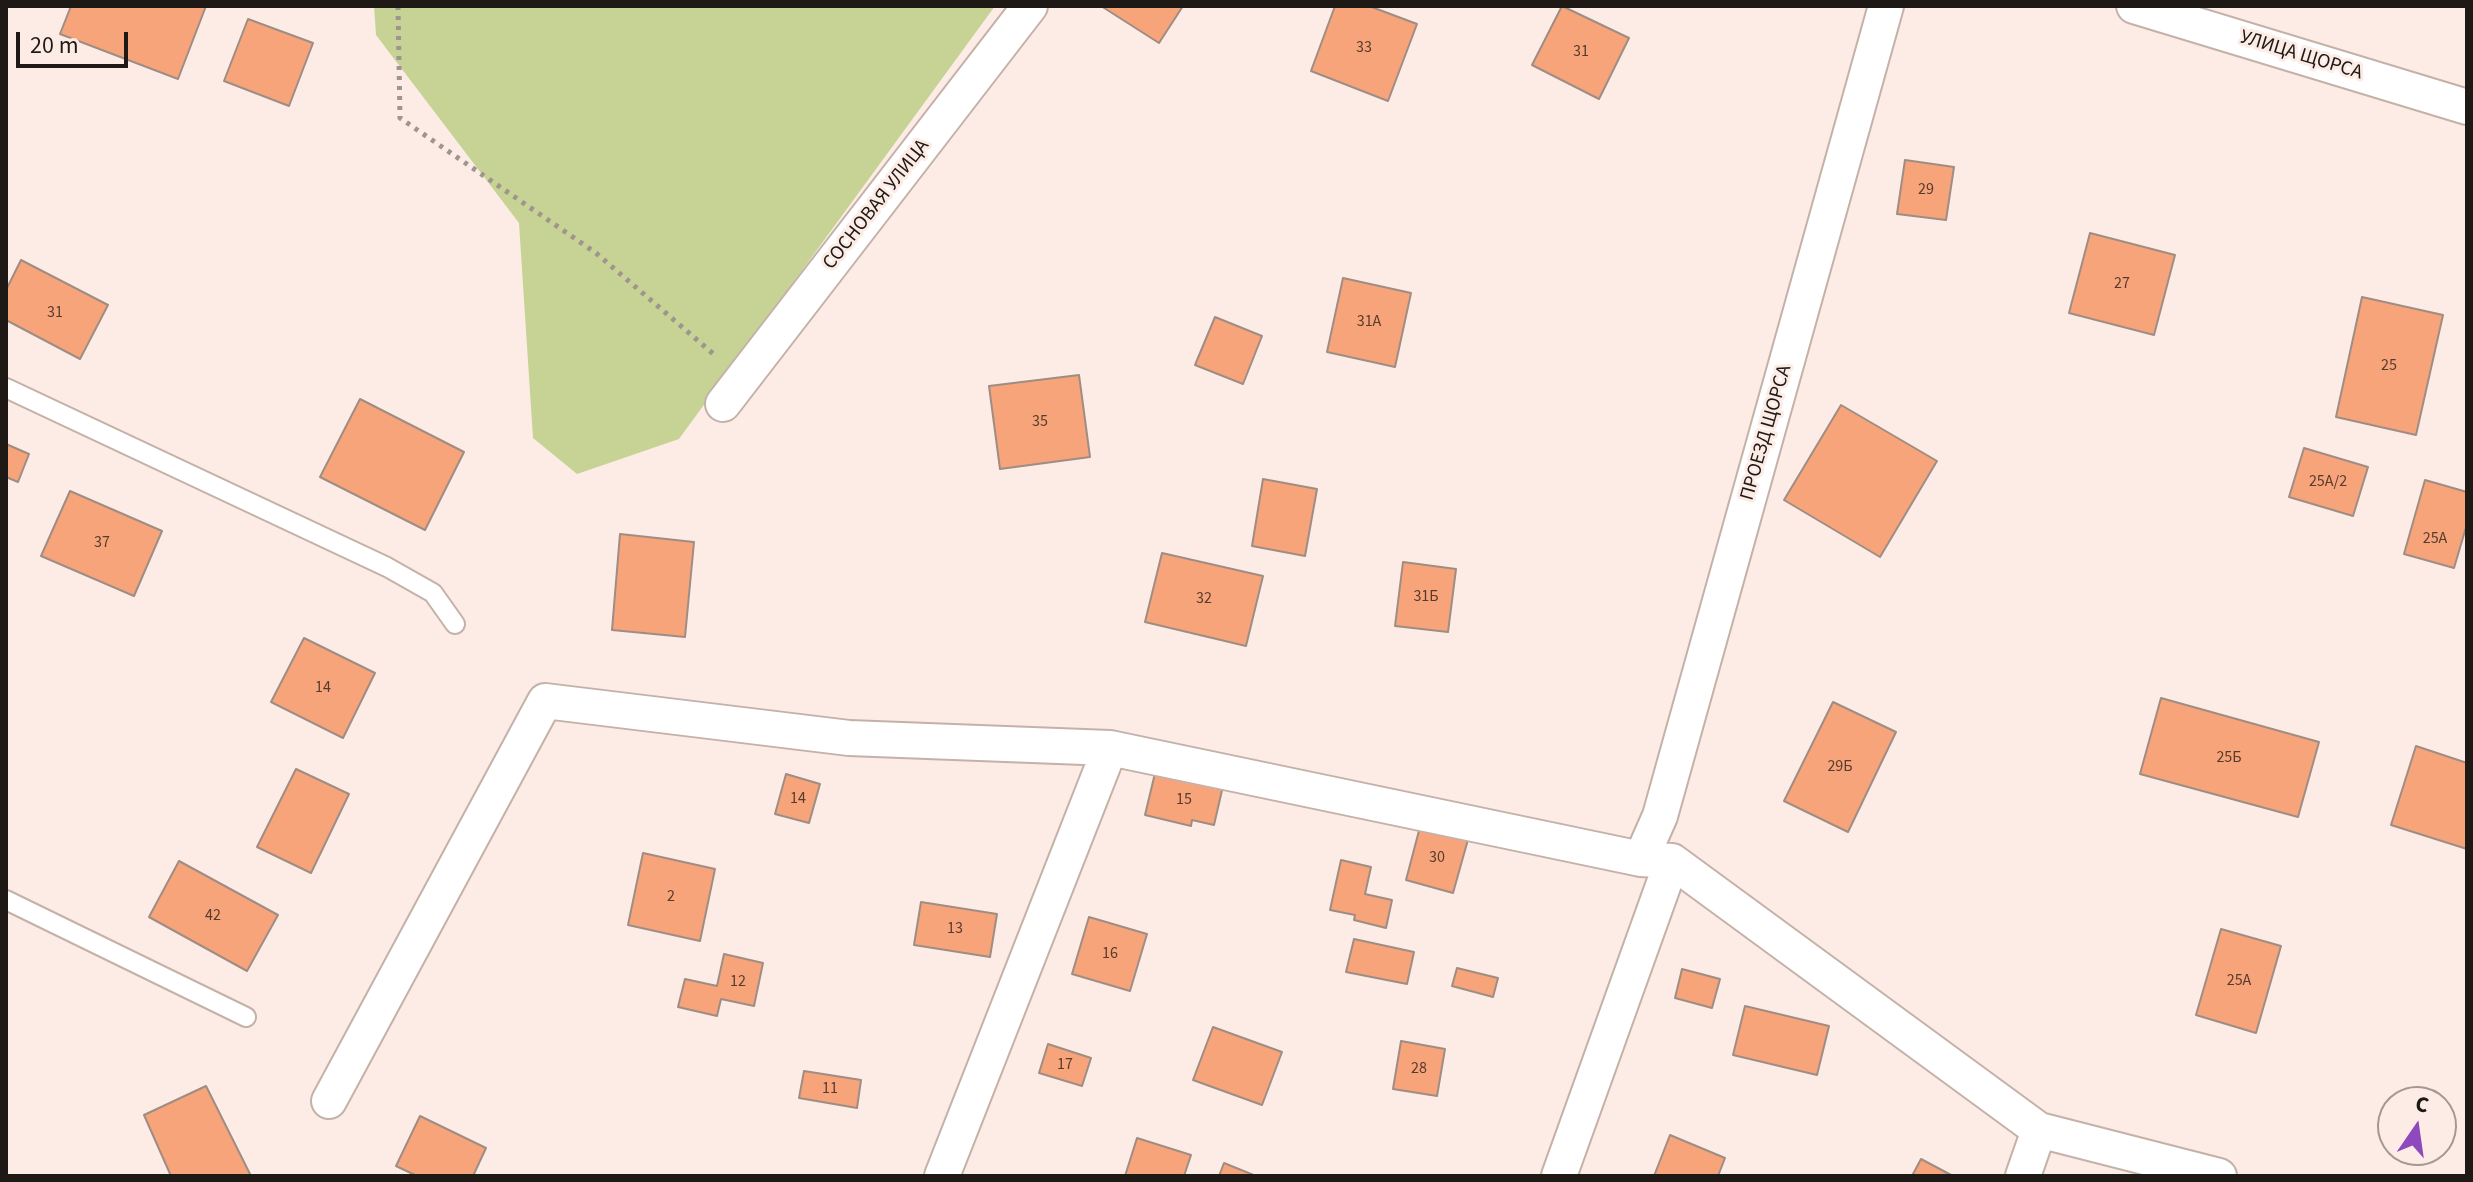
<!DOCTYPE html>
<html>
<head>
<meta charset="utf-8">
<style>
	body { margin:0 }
	#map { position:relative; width:2473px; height:1182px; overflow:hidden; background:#fcece5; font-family:"Source Sans 3",sans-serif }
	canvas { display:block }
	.frame { position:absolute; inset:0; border:8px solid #1f1915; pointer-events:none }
	.north { position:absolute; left:2377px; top:1086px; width:80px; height:80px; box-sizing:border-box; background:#fcece5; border:2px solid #a49892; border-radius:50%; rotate:13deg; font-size:22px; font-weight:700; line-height:32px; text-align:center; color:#1f1915 }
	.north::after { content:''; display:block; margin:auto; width:28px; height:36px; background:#8d49bd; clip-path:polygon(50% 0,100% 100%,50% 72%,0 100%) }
	.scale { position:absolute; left:16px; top:32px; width:112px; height:36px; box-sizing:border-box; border:4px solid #1f1915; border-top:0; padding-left:10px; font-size:24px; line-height:28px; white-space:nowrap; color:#1f1915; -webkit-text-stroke:6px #fcece5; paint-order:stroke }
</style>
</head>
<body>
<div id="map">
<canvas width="2473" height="1182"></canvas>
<div class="frame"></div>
<div class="north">С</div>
<div class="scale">20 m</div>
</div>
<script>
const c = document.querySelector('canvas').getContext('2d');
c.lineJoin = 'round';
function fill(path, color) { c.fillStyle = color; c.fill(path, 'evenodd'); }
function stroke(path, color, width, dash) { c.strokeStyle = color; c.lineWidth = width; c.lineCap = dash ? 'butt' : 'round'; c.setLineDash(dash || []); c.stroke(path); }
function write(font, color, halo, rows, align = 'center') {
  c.font = font + ' "Source Sans 3",sans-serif'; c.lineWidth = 6; c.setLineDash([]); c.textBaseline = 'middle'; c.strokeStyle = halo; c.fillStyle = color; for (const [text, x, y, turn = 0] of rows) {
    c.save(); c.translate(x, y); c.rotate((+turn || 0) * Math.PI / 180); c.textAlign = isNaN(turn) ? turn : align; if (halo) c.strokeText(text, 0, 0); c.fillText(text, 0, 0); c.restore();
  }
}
fill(new Path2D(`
	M374,6h621l-316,433 -102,35 -44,-36 -14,-215 -143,-188z`), '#c6d395');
const building = new Path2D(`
	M71,6h135l-28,73 -118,-45z
	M1101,6h82l-24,37z
	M1335,6h34l48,18 -29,77 -77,-30z
	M1562,6l67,32 -30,61 -67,-34z
	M248,19l65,24 -24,63 -65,-25z
	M1905,160l49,7 -8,53 -49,-6z
	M2090,233l85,22 -21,80 -85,-22z
	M21,260l87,45 -28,54 -74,-39v-30z
	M1343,278l68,15 -16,74 -68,-15z
	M2362,297l81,18 -27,120 -80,-18z
	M1215,317l47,19 -19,48 -48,-19z
	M1079,375l11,82 -90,12 -11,-83z
	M360,399l104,53 -39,78 -105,-53z
	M1841,405l96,56 -57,96 -96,-57z
	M6,444l23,10 -11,28 -12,-5z
	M2304,448l64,19 -15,49 -64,-19z
	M1263,479l54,10 -12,67 -53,-10z
	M2425,480l42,12v32l-13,44 -50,-14z
	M70,491l92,40 -28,65 -93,-40z
	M620,534l74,8 -9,95 -73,-7z
	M1162,553l101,23 -17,70 -101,-24z
	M1403,562l53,7 -8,63 -53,-6z
	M304,638l71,35 -32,65 -72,-36z
	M2161,698l158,44 -21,75 -158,-43z
	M1833,702l63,30 -48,100 -64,-31z
	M2416,746l51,17v86l-76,-24z
	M296,769l53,25 -38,79 -54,-26z
	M1156,769l67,17 -9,39 -22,-5 -1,6 -46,-11z
	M786,774l34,10 -11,39 -34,-9z
	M1421,823l48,13 -16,57 -47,-13z
	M643,853l72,16 -15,72 -72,-16z
	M1341,860l30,7 -6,27 27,6 -6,28 -32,-8 1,-5 -25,-5z
	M179,861l99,54 -31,56 -98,-54z
	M921,902l76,12 -7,43 -76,-12z
	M1089,917l58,17 -17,57 -58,-17z
	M2221,929l60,17 -25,87 -60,-18z
	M1354,939l60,13 -7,32 -61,-12z
	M724,954l39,9 -9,43 -33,-7 -4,17 -39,-9 7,-28 32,7z
	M1457,968l41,10 -5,19 -41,-11z
	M1682,969l38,10 -8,29 -37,-10z
	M1745,1006l84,20 -12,49 -84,-20z
	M1213,1027l69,25 -20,53 -69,-25z
	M1401,1041l44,8 -8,47 -44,-7z
	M1048,1044l43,14 -9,28 -43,-13z
	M804,1071l57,9 -4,28 -58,-10z
	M206,1086l45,90h-80l-27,-61z
	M420,1116l66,32 -13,28h-56l-21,-10z
	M1670,1135l55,23 -7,18h-64z
	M1137,1138l54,17 -7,21h-59z
	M1921,1159l32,17h-41z
	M1224,1163l32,13h-37z`);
fill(building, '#f8a47a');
stroke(building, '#9f8d84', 2);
const service = new Path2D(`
	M6,388l381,179 46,26 22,31
	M6,900l240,117`);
const minor = new Path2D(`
	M2134,6l333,101
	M723,404l307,-398
	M1641,859l19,-43 226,-810
	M329,1101l216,-400 304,37 261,10 531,111 31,2 367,269 180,46
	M942,1176l168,-428
	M1559,1176l113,-315
	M2023,1176l16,-46`);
stroke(service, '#c4b1a8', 22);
stroke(minor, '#c4b1a8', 38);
stroke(new Path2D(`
	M398,6l2,112 196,135 121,104`), '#a0948f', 5, [4, 6]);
stroke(service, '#fff', 18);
stroke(minor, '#fff', 34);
write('16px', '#553c2e', null, [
	["33",1364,48],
	["31",1581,52],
	["29",1926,190],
	["27",2122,284],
	["31",55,313],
	["31А",1369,322],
	["25",2389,366],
	["35",1040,422],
	["25А/2",2328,482],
	["25А",2435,539],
	["37",102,543],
	["31Б",1426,597],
	["32",1204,599],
	["14",323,688],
	["25Б",2229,758],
	["29Б",1840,767],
	["14",798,799],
	["15",1184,800],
	["30",1437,858],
	["2",671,897],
	["42",213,916],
	["13",955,929],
	["16",1110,954],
	["25А",2239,981],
	["12",738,982],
	["17",1065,1065],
	["28",1419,1069],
	["11",830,1089]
]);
write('20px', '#1f1915', '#fcece5', [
	["УЛИЦА ЩОРСА",2301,56,17],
	["СОСНОВАЯ УЛИЦА",877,205,-52],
	["ПРОЕЗД ЩОРСА",1767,433,-74]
]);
</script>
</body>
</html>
